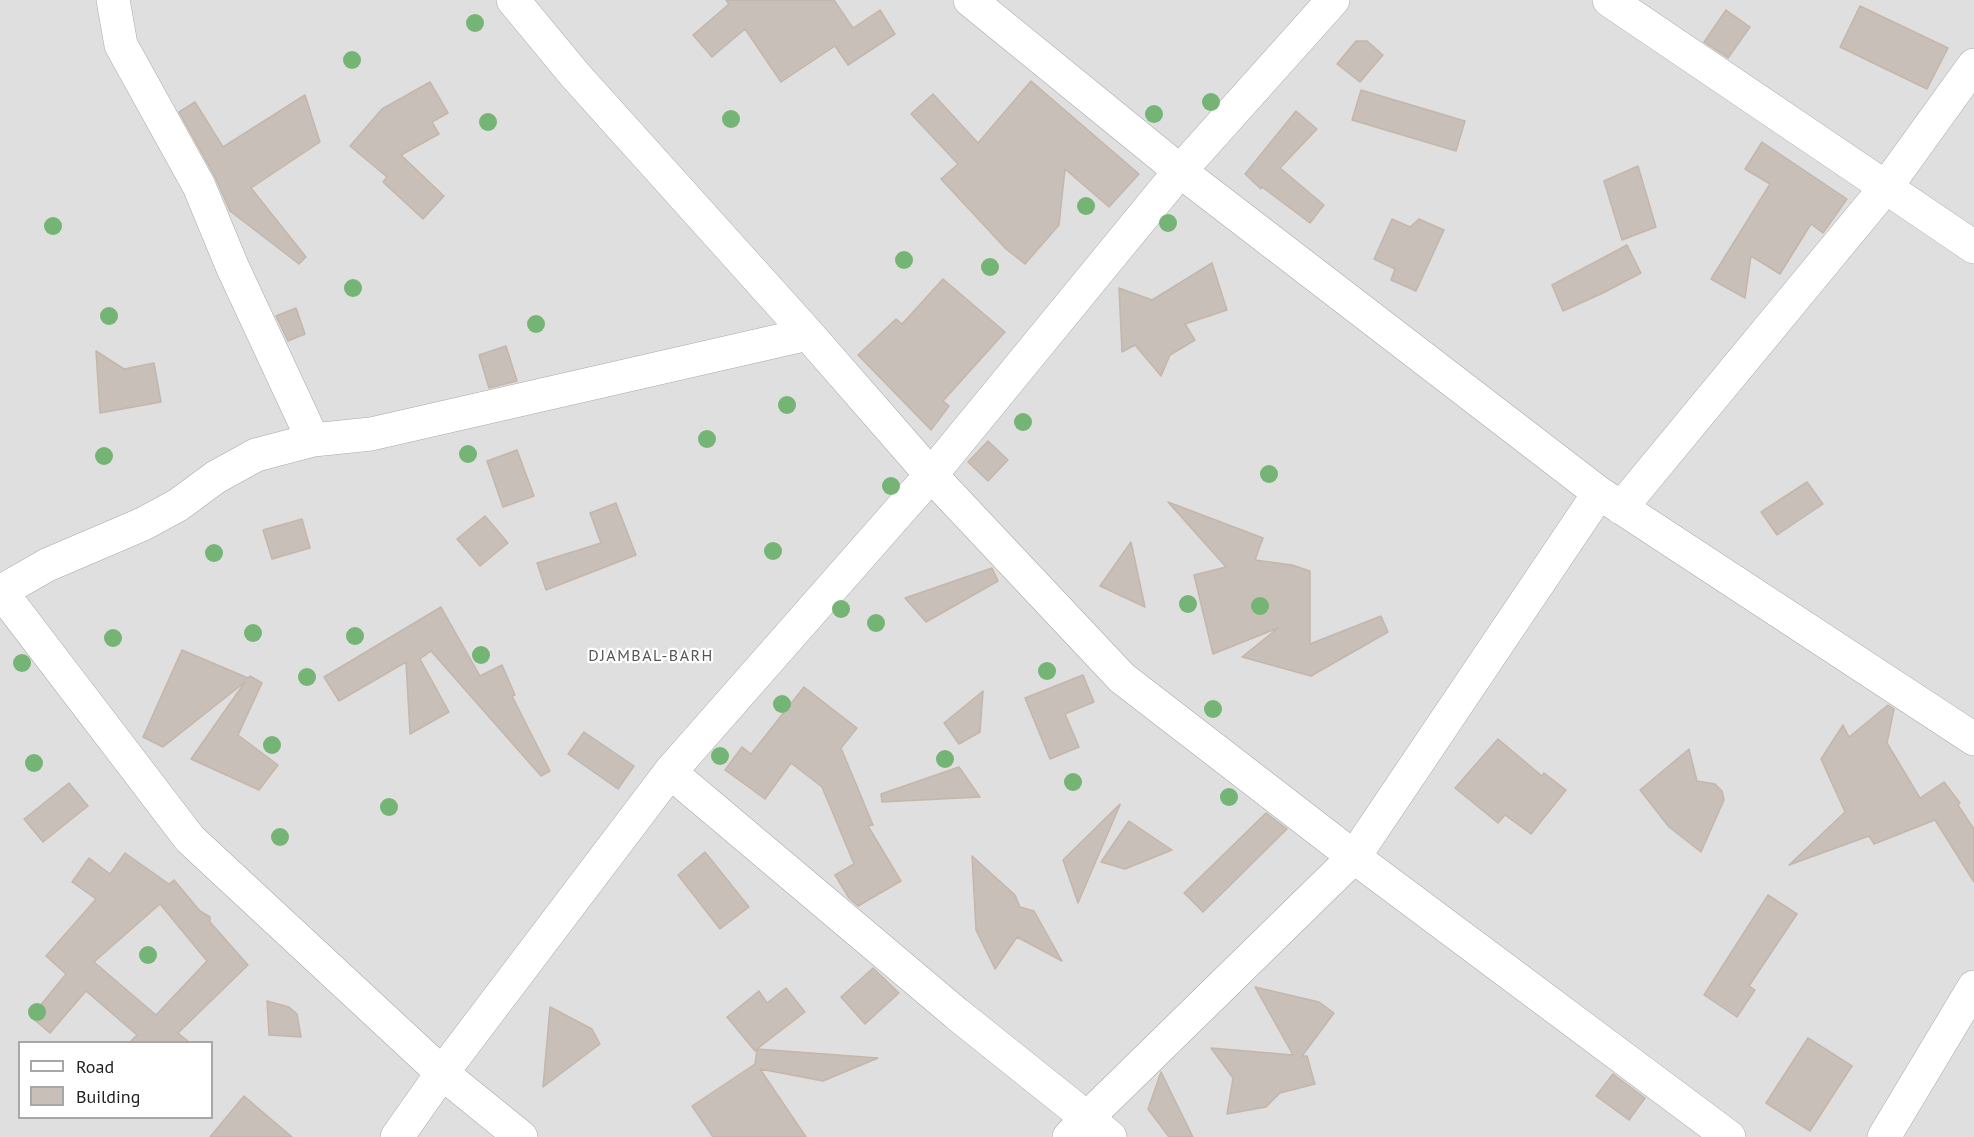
<!DOCTYPE html>
<html>
<head>
<meta charset="utf-8">
<style>
	body { margin:0 }
	#map { position:relative; width:1974px; height:1137px; overflow:hidden; background:#f2efe9; font-family:"PT Sans",sans-serif }
	canvas { display:block }
	.legend { position:absolute; left:18px; top:1041px; width:195px; height:78px; box-sizing:border-box; background:#fff; border:2px solid #a7a7a7; margin:0; padding:8px 10px; list-style:none; font-size:18px; color:#222 }
	.legend li { display:flex; align-items:center; gap:12px; height:30px }
	.legend b { width:30px; border:2px solid #a7a7a7 }
</style>
</head>
<body>
<div id="map">
<canvas width="1974" height="1137"></canvas>
<ul class="legend">
<li><b style="height:8px;background:#fff"></b>Road</li>
<li><b style="height:16px;background:#c7bfb8"></b>Building</li>
</ul>
</div>
<script>
const c = document.querySelector('canvas').getContext('2d');
c.lineJoin = 'round';
function fill(path, color) { c.fillStyle = color; c.fill(path, 'evenodd'); }
function stroke(path, color, width, dash) { c.strokeStyle = color; c.lineWidth = width; c.lineCap = dash ? 'butt' : 'round'; c.setLineDash(dash || []); c.stroke(path); }
function write(font, color, halo, rows, align = 'center') {
  c.font = font + ' "PT Sans",sans-serif'; c.lineWidth = 4.5; c.setLineDash([]); c.textBaseline = 'middle'; c.strokeStyle = halo; c.fillStyle = color; for (const [text, x, y, turn = 0] of rows) {
    c.save(); c.translate(x, y); c.rotate((+turn || 0) * Math.PI / 180); c.textAlign = isNaN(turn) ? turn : align; if (halo) c.strokeText(text, 0, 0); c.fillText(text, 0, 0); c.restore();
  }
}
fill(new Path2D(`
	M0,0h1974v1137h-1974zM20,1042h192v76h-192z`), '#e0dfdf');
const building = new Path2D(`
	M726,0h108l19,28 27,-18 15,24 -47,31 -13,-19 -54,36 -36,-53 -33,28 -19,-22 36,-31z
	M1860,6l88,42 -21,41 -87,-42z
	M1726,10l24,17 -22,31 -24,-16z
	M1356,41h11l16,14 -23,27 -23,-18z
	M1031,81l108,93 -30,33 -44,-38 -6,56 -34,39 -19,-15 -65,-70 17,-15 -47,-50 22,-20 45,49z
	M430,82l18,31 -16,9 7,12 -38,21 43,41 -21,23 -40,-37 4,-5 -37,-31 32,-37z
	M1361,90l104,31 -9,30 -104,-31z
	M305,95l15,47 -69,46 55,69 -7,7 -69,-53 -15,-34 -36,-65 16,-10 28,45z
	M1296,111l21,18 -37,39 44,37 -14,18 -48,-36 -1,2 -16,-15z
	M1762,142l85,57 -24,34 -12,-9 -31,50 -29,-18 -6,42 -34,-19 59,-95 -25,-15z
	M1638,166l18,61 -34,13 -18,-59z
	M1392,219l18,8 9,-8 25,11 -28,61 -25,-11 4,-11 -21,-10z
	M1627,245l14,28 -38,20 -40,18 -11,-26z
	M1212,263l15,47 -42,14 10,16 -25,15 -9,21 -26,-31 -13,7 -3,-64 33,12z
	M943,279l62,53 -62,69 6,5 -18,24 -73,-75 38,-36 6,5z
	M296,308l9,26 -17,7 -12,-25z
	M506,346l11,35 -28,7 -10,-33z
	M96,351l28,18 30,-6 7,39 -61,11z
	M988,441l20,19 -20,21 -20,-19z
	M517,450l17,46 -31,11 -16,-46z
	M1807,482l16,22 -46,31 -16,-23z
	M1168,502l95,36 -8,22 37,5 18,6v73l71,-28 7,16 -77,44 -69,-19 36,-29 -65,26 -19,-79 32,-8z
	M616,503l20,52 -90,35 -9,-27 64,-20 -11,-30z
	M485,516l23,27 -28,23 -23,-27z
	M302,519l8,29 -38,11 -9,-29z
	M1131,542l14,65 -45,-21z
	M992,568l6,13 -72,41 -21,-24z
	M441,607l39,69 22,-11 13,30 -3,1 38,75 -9,5 -110,-125 -11,8 29,53 -39,22 -4,-72 -67,39 -15,-24z
	M182,650l66,28 2,-2 12,7 -24,52 40,30 -19,25 -68,-31 54,-77 -82,65 -20,-10z
	M1083,675l11,27 -29,12 14,33 -29,12 -25,-61z
	M804,687l53,41 -16,20 32,77 -5,1 33,55 -43,25 -9,-8 -14,-23 19,-11 -32,-77 -31,-24 -26,36 -40,-29 17,-23 9,7z
	M983,691l-3,41 -21,12 -15,-21z
	M1888,705l6,4 -7,34 33,55 24,-16 16,21 -2,2 16,24v53l-39,-62 -61,24 -5,-8 -80,29 56,-53 -24,-53 22,-34 6,12z
	M584,732l50,34 -16,23 -50,-35z
	M1498,739l44,37 2,-3 22,17 -35,44 -26,-19 -7,8 -43,-35z
	M1689,749l8,32 18,3 7,7 2,9 -23,52 -32,-25 -29,-37z
	M959,767l21,30 -98,5 -1,-8z
	M69,783l19,23 -45,36 -19,-23z
	M1120,804v1l-42,98 -15,-43z
	M1266,813l21,16 -84,83 -19,-19z
	M1129,821l43,29 -47,19 -24,-7z
	M705,852l44,55 -29,22 -42,-54z
	M125,853l44,31 5,-4 26,31 10,6v5l38,43 -70,68 11,9h-59l7,-7 -51,-44 -36,42 -19,-16 35,-43 -20,-18 50,-57 -24,-17 17,-24 21,16zM160,904l47,57 -51,54 -62,-53z
	M972,856l43,39 5,12 14,4 28,50 -45,-24 -22,32 -19,-39z
	M1768,895l29,19 -48,72 6,4 -18,27 -33,-22z
	M873,968l26,25 -34,31 -24,-27z
	M1255,987l64,15 15,11 -32,43h5l8,28 -35,9 -14,14 -39,7 6,-36 -22,-30 82,7z
	M786,988l19,24 -48,37 121,9 -55,23 -63,-12 46,68h-93l-21,-31 63,-42 2,-15 -2,2 -28,-34 32,-26 8,12z
	M267,1001l22,6 8,7 4,23 -32,-2z
	M550,1007l42,22 8,15 -57,43z
	M1808,1038l44,28 -42,65 -44,-28z
	M1161,1072l32,65h-24l-21,-28z
	M1613,1074l32,24 -16,22 -33,-24z
	M244,1096l48,41h-82z`);
fill(building, '#c7bfb8');
stroke(building, '#c4b6ab', 1.5);
const street = new Path2D(`
	M113,0l8,45 78,141 33,80 81,174
	M513,0l62,75 233,259 123,141 249,-304 153,-171
	M970,0l210,171 419,322 375,246
	M1609,0l365,247
	M1621,508l265,-321 88,-122
	M0,592l47,-27 96,-41 35,-19 38,-28 40,-22 57,-15 58,-6 437,-100
	M2,593l188,246 252,234 79,64
	M670,772l261,-297 191,203 232,179 375,280
	M397,1137l45,-64 228,-301 287,242 130,104 -18,19
	M1110,1137l-23,-19 267,-261 245,-364
	M1884,1137l90,-150`);
stroke(street, '#a9a9a9', 34);
stroke(street, '#fff', 33);
c.fillStyle = '#74b475';
for (const [x, y] of [
	[475,23],
	[352,60],
	[1211,102],
	[1154,114],
	[731,119],
	[488,122],
	[1086,206],
	[1168,223],
	[53,226],
	[904,260],
	[990,267],
	[353,288],
	[109,316],
	[536,324],
	[787,405],
	[1023,422],
	[707,439],
	[468,454],
	[104,456],
	[1269,474],
	[891,486],
	[773,551],
	[214,553],
	[1188,604],
	[1260,606],
	[841,609],
	[876,623],
	[253,633],
	[355,636],
	[113,638],
	[481,655],
	[22,663],
	[1047,671],
	[307,677],
	[782,704],
	[1213,709],
	[272,745],
	[720,756],
	[945,759],
	[34,763],
	[1073,782],
	[1229,797],
	[389,807],
	[280,837],
	[148,955],
	[37,1012]
]) { c.beginPath(); c.arc(x, y, 9, 0, 2 * Math.PI); c.fill(); }
c.letterSpacing = '1.5px';
write('16px', '#555', '#fff', [
	["DJAMBAL-BARH",651,656]
]);
c.letterSpacing = '0px';
</script>
</body>
</html>
